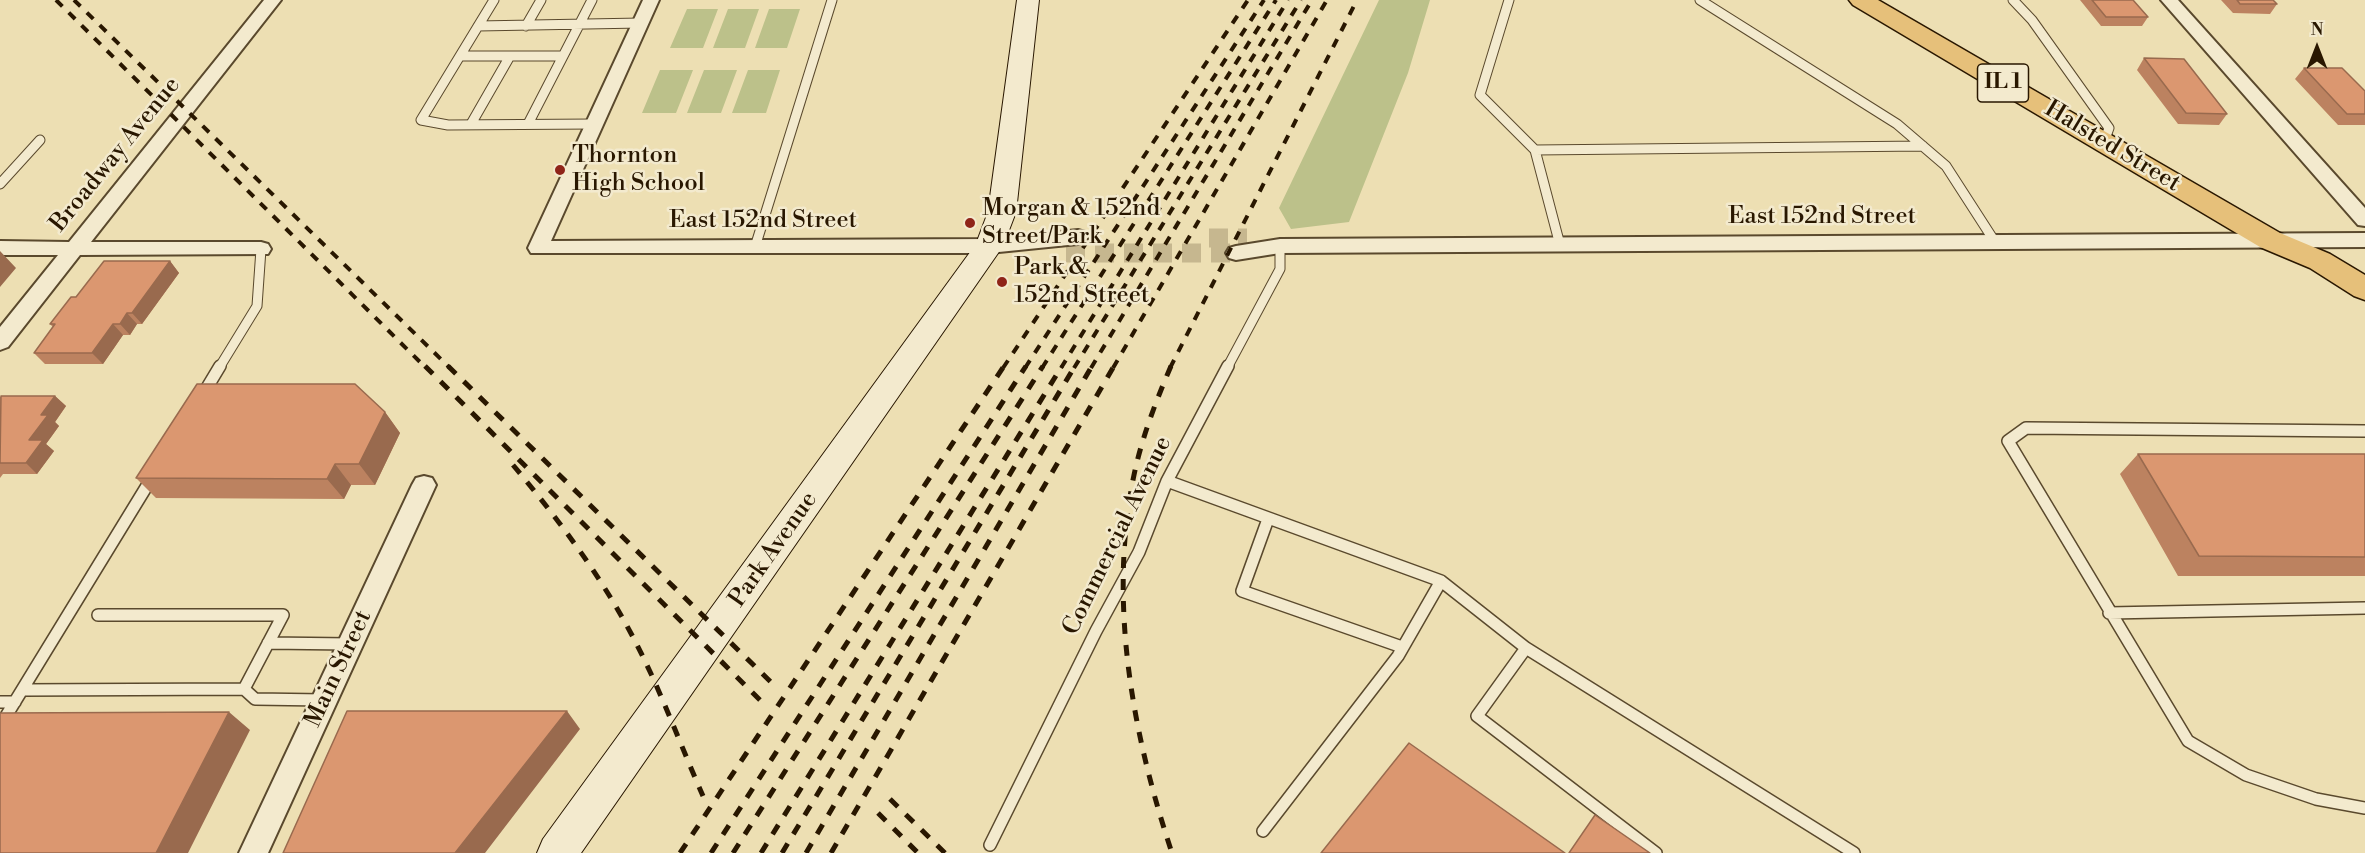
<!DOCTYPE html>
<html>
<head>
<meta charset="utf-8">
<style>
	body { margin:0 }
	#map { position:relative; width:2365px; height:853px; overflow:hidden; background:#eddfb3; font-family:"Libre Bodoni",serif }
	canvas { display:block }
	.north { position:absolute; left:2287px; top:18px; width:60px; height:60px; -webkit-text-stroke:4px #f3eace; paint-order:stroke; rotate:0deg; font-size:16px; font-weight:700; line-height:24px; text-align:center; color:#291700 }
	.north::after { content:''; display:block; margin:auto; width:21px; height:27px; background:#291700; clip-path:polygon(50% 0,100% 100%,50% 72%,0 100%) }
</style>
</head>
<body>
<div id="map">
<canvas width="2365" height="853"></canvas>
<div class="north">N</div>
</div>
<script>
const c = document.querySelector('canvas').getContext('2d');
c.lineJoin = 'round';
function fill(path, color) { c.fillStyle = color; c.fill(path, 'evenodd'); }
function stroke(path, color, width, dash) { c.strokeStyle = color; c.lineWidth = width; c.lineCap = dash ? 'butt' : 'round'; c.setLineDash(dash || []); c.stroke(path); }
function write(font, color, halo, rows, align = 'center') {
  c.font = font + ' "Libre Bodoni",serif'; c.lineWidth = 5; c.setLineDash([]); c.textBaseline = 'middle'; c.strokeStyle = halo; c.fillStyle = color; for (const [text, x, y, turn = 0] of rows) {
    c.save(); c.translate(x, y); c.rotate((+turn || 0) * Math.PI / 180); c.textAlign = isNaN(turn) ? turn : align; if (halo) c.strokeText(text, 0, 0); c.fillText(text, 0, 0); c.restore();
  }
}
fill(new Path2D(`
	M1379,0h51l-22,73 -59,149 -58,7 -12,-21z
	M687,9h31l-15,39h-33z
	M728,9h31l-14,39h-32z
	M769,9h31l-13,39h-32z
	M660,70h33l-17,43h-34z
	M704,70h33l-16,43h-34z
	M748,70h32l-14,43h-34z`), '#bcc18a');
stroke(new Path2D(`
	M1209,238h38
	M1066,253h170`), '#c6b78f', 19, [19, 10]);
const laneFar1 = new Path2D(`
	M494,0l-73,120 27,5 146,-1
	M1509,0l-29,95 55,55 25,95
	M1700,0l197,124 49,42 49,76
	M2013,0l19,20 77,108 -5,14
	M478,26l163,-3
	M526,26l15,-26
	M460,56h103
	M471,124l39,-68
	M528,124l64,-124
	M1535,150l388,-4
	M0,184l40,-44
	M755,247l77,-247
	M219,368l38,-62 4,-57
	M1227,368l53,-99v-23`);
const lane = new Path2D(`
	M202,396l18,-30
	M2365,431l-339,-3 -18,13 180,300 58,34 70,24 49,9
	M1167,481l274,100 85,67 328,205
	M1268,519l-26,72 160,56
	M2109,613l256,-5
	M268,643l82,1
	M1526,648l-49,68 179,137
	M244,689l11,10 69,1
	M23,690l221,-1 39,-74h-185
	M0,702h15
	M0,726l153,-250
	M1263,831l135,-175 43,-75
	M990,845l106,-214 43,-79 28,-71 61,-115`);
const street = new Path2D(`
	M264,0h17l-190,242h170l7,2 3,5 -3,5 -188,1 -72,92 -8,3v-23l58,-72h-58v-14l69,1z
	M643,0h16l-108,241 438,-2 89,-9 7,2 3,5 -3,5 -7,2 -89,9h-458l-3,-5z
	M2161,0h17l187,208v18l-7,-1z
	M2365,233v14l-1085,6 -44,7 -7,-2 -3,-5 3,-5 7,-2 44,-7z
	M424,476l8,2 4,7 -168,368h-29l173,-368 4,-7z`);
const secondary = new Path2D(`
	M1017,0h22l-23,212 -13,34 -422,607h-44l6,-14 433,-595 12,-32z`);
const primary = new Path2D(`
	M1849,0h29l402,233 50,21 35,21v25l-11,-4 -44,-28 -50,-21 -407,-242z`);
stroke(laneFar1, '#5a492d', 11);
stroke(lane, '#5a492d', 14);
stroke(street, '#5a492d', 4);
stroke(secondary, '#291700', 2);
stroke(primary, '#291700', 3);
stroke(laneFar1, '#f3eace', 9);
stroke(lane, '#f3eace', 11);
fill(street, '#f3eace');
fill(secondary, '#f3eace');
fill(primary, '#e6c07a');
stroke(new Path2D(`
	M56,0l370,368
	M74,0l376,368
	M1003,368l245,-368
	M1025,368l239,-368
	M1042,368l234,-368
	M1061,368l227,-368
	M1074,368l227,-368
	M1091,368l221,-368
	M1113,368l214,-368
	M1170,368l187,-368`), '#291700', 4, [9, 9]);
stroke(new Path2D(`
	M425,366l339,338
	M448,366l329,322
	M1171,366c-15,35 -29,71 -37,109 -26,126 -2,258 38,378
	M513,465c46,55 89,112 122,176 26,50 45,103 68,155
	M890,799l55,54
	M878,813l40,40
	M680,853l324,-487
	M711,853l315,-487
	M733,853l310,-487
	M761,853l301,-487
	M782,853l293,-487
	M806,853l286,-487
	M831,853l283,-487`), '#291700', 5, [11, 11]);
fill(new Path2D(`
	M2080,0h53l15,17 -6,9h-41z
	M2221,0h52l4,4 -7,10 -37,-1z
	M2144,58l83,56 -8,11 -41,-1 -41,-54z
	M2304,68l61,23v34h-27l-43,-46z
	M170,261l9,12 -37,51h-5l-7,11h-7l-20,29h-58l-11,-11 19,-26 -3,-3 26,-27z
	M55,396l11,10 -11,16 4,4 -13,18 8,7 -17,23h-34l-3,4v-81z
	M385,412l15,21 -25,52h-24l-7,14 -188,-1 -20,-20z
	M2138,454h227v122h-187l-58,-102z`), '#bc8260');
fill(new Path2D(`
	M0,251l16,17 -16,19z
	M170,261l9,12 -37,51 -10,-11z
	M127,313l10,11 -7,11 -10,-11z
	M113,324l10,11 -20,29 -11,-11z
	M55,396l11,10 -11,16 4,4 -13,18 8,7 -17,23 -11,-11 3,-23 12,-25z
	M385,412l15,21 -25,52 -16,-21z
	M335,464l16,21 -7,14 -17,-20z
	M567,711l13,18 -95,124h-30z
	M229,712l21,18 -62,123h-32z`), '#996a4e');
const building = new Path2D(`
	M2092,0h41l15,17h-42z
	M2237,0h36l4,4h-37z
	M2144,58l40,1 43,55 -41,-1z
	M2304,68h38l23,23v23h-18z
	M104,261h66l-38,52h-5l-7,11h-7l-21,29h-58l21,-29h-5l21,-27h5z
	M197,384h158l30,28 -26,52h-24l-8,15 -191,-1z
	M1,396h54l-14,19h7l-19,25h14l-17,23h-26z
	M2138,454h227v103l-166,-1z
	M347,711h220l-112,142h-172z
	M229,712l-73,141h-156v-140z
	M1409,743l156,110h-244z
	M1595,815l55,38h-81z`);
fill(building, '#db9770');
stroke(building, '#996a4e', 1.5);
for (const [x, y, r, color] of [
	[560,170,6,"#8f2418"],
	[970,223,6,"#8f2418"],
	[1002,282,6,"#8f2418"]
]) { const dot = new Path2D(); dot.arc(x, y, r, 0, 2 * Math.PI); c.fillStyle = color; c.fill(dot); stroke(dot, '#f3eace', 2); }
for (const [x, y, w] of [
	[2003,83,51]
]) { const box = new Path2D(); box.roundRect(x - w / 2, y - 19, w, 38, 4.5); c.fillStyle = '#f3eace'; c.fill(box); stroke(box, '#291700', 1.5); }
write('bold 22px', '#291700', null, [
	["IL 1",2003,83]
]);
write('24px', '#291700', '#f3eace', [
	["Halsted Street",2112,147,31],
	["Broadway Avenue",116,155,-51],
	["East 152nd Street",1822,217],
	["East 152nd Street",763,221],
	["Commercial Avenue",1118,536,-64],
	["Park Avenue",774,550,-55],
	["Main Street",339,669,-65]
]);
write('24px', '#291700', '#f3eace', [
	["Thornton",572,156],
	["High School",572,184],
	["Morgan & 152nd",982,209],
	["Street/Park",982,237],
	["Park &",1014,268],
	["152nd Street",1014,296]
], 'left');
</script>
</body>
</html>
